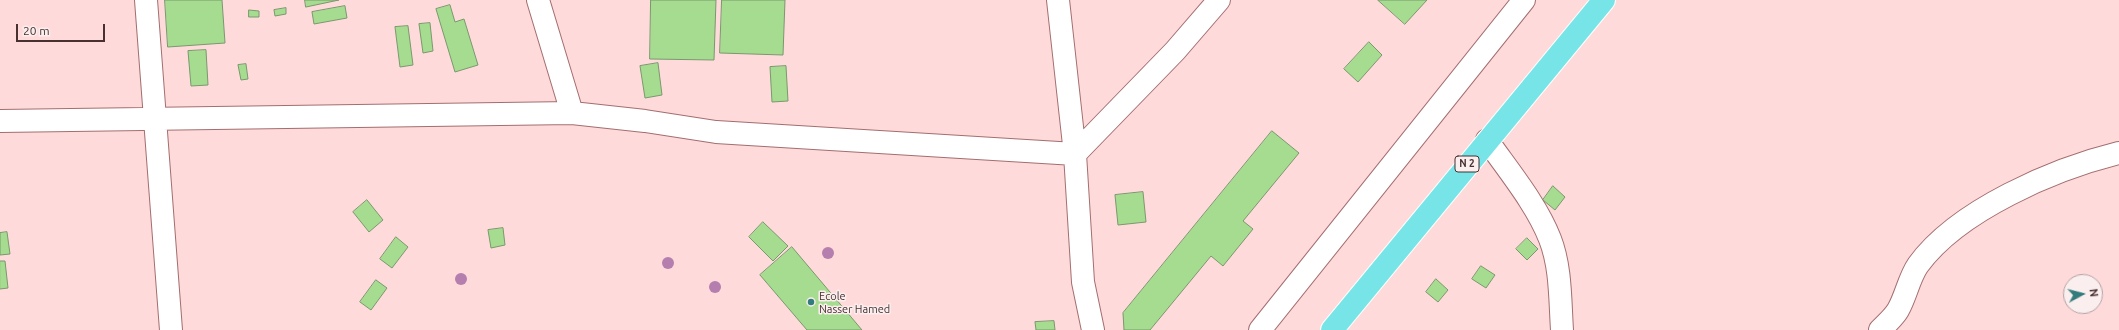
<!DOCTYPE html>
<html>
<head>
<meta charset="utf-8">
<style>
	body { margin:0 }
	#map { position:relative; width:2119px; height:330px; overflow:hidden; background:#ffdada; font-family:Ubuntu,sans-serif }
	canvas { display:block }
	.north { position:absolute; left:2063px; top:274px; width:40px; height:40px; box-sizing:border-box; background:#fbeeee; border:1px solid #b3a2a2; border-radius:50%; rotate:83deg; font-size:11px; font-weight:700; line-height:16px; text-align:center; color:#483031 }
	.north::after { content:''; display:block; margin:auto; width:14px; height:18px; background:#337c7d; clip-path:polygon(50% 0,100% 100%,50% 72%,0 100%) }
	.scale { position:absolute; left:16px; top:24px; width:89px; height:18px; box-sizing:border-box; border:2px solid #483031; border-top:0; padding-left:5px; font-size:12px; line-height:14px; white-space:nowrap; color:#483031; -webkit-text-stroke:3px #fbeeee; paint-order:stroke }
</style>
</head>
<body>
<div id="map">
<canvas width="2119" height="330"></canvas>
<div class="north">N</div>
<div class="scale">20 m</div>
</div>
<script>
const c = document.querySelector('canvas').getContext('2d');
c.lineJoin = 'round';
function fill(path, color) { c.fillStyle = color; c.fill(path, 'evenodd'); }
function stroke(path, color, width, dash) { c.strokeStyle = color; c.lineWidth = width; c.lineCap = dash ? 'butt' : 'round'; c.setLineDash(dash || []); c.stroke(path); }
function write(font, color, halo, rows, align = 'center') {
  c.font = font + ' Ubuntu,sans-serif'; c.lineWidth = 3; c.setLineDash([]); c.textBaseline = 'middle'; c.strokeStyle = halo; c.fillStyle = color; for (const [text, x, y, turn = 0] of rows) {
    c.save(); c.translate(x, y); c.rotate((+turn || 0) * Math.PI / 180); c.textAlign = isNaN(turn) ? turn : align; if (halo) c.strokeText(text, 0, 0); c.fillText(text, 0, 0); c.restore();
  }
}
const building = new Path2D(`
	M165,0h57l3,43 -57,4z
	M305,0h34l-33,7z
	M651,0h65l-2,60 -64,-1z
	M722,0h63l-2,55 -63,-2z
	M1378,0h49l-22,24z
	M450,5l5,17 9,-3 14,46 -23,7 -19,-63z
	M345,6l2,12 -33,6 -2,-12z
	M286,8v6l-11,2 -1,-6z
	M249,10l10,1v6h-10z
	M430,23l3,28 -10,2 -4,-29z
	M408,26l5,39 -13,2 -5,-40z
	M1369,42l13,13 -24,27 -14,-13z
	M206,50l2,35 -17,1 -3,-35z
	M658,63l4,32 -17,3 -5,-32z
	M246,64l2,15 -7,1 -3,-15z
	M786,66l2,35 -16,1 -2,-35z
	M1272,131l27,22 -56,68 10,8 -30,37 -12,-10 -61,74h-26l-1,-17z
	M1553,186l12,11 -10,13 -12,-10z
	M1143,192l3,30 -28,3 -3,-30z
	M367,200l16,20 -14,12 -16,-20z
	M763,222l25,24 -15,15 -24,-24z
	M503,228l2,17 -14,3 -3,-18z
	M7,232l3,22 -10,1v-22z
	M396,237l12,10 -16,21 -12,-9z
	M1527,238l11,11 -11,11 -11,-11z
	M792,247l70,83h-55l-47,-55z
	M0,261h5l3,27 -8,1z
	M1481,266l14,9 -9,13 -14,-9z
	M1436,279l12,11 -10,12 -12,-10z
	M376,280l11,8 -16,22 -11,-8z
	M1054,321l1,9h-19l-1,-8z`);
fill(building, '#a5dc90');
stroke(building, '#7a986e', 1);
const minor = new Path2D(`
	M146,0l25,330
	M1058,0l17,154 8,128 10,48
	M572,113l73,8 71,11 359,22 100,-103 44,-51
	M0,121l572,-8 -34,-113
	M1487,140c21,30 50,65 63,99 11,28 10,61 12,91
	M1260,330l264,-330
	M1880,330c6,-6 14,-13 18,-20 8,-14 11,-32 20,-45 40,-55 136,-96 201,-112`);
const primary = new Path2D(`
	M1332,330l272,-330`);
stroke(minor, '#a36e6f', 24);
stroke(primary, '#fff', 24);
stroke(minor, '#fff', 22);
stroke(primary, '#77e5e8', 22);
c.fillStyle = '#b47fae';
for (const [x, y] of [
	[828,253],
	[668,263],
	[461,279],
	[715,287]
]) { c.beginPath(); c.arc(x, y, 6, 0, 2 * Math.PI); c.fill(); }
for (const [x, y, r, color] of [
	[811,302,4,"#337c7d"]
]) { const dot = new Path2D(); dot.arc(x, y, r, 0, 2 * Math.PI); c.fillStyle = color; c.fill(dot); stroke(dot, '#fbeeee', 1.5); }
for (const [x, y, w] of [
	[1467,164,24]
]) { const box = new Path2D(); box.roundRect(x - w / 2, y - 8, w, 16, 3); c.fillStyle = '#fbeeee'; c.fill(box); stroke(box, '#483031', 1); }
write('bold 10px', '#483031', null, [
	["N 2",1467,164]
]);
write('11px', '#483031', '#fbeeee', [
	["Ecole",819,296],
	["Nasser Hamed",819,309]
], 'left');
</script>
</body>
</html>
